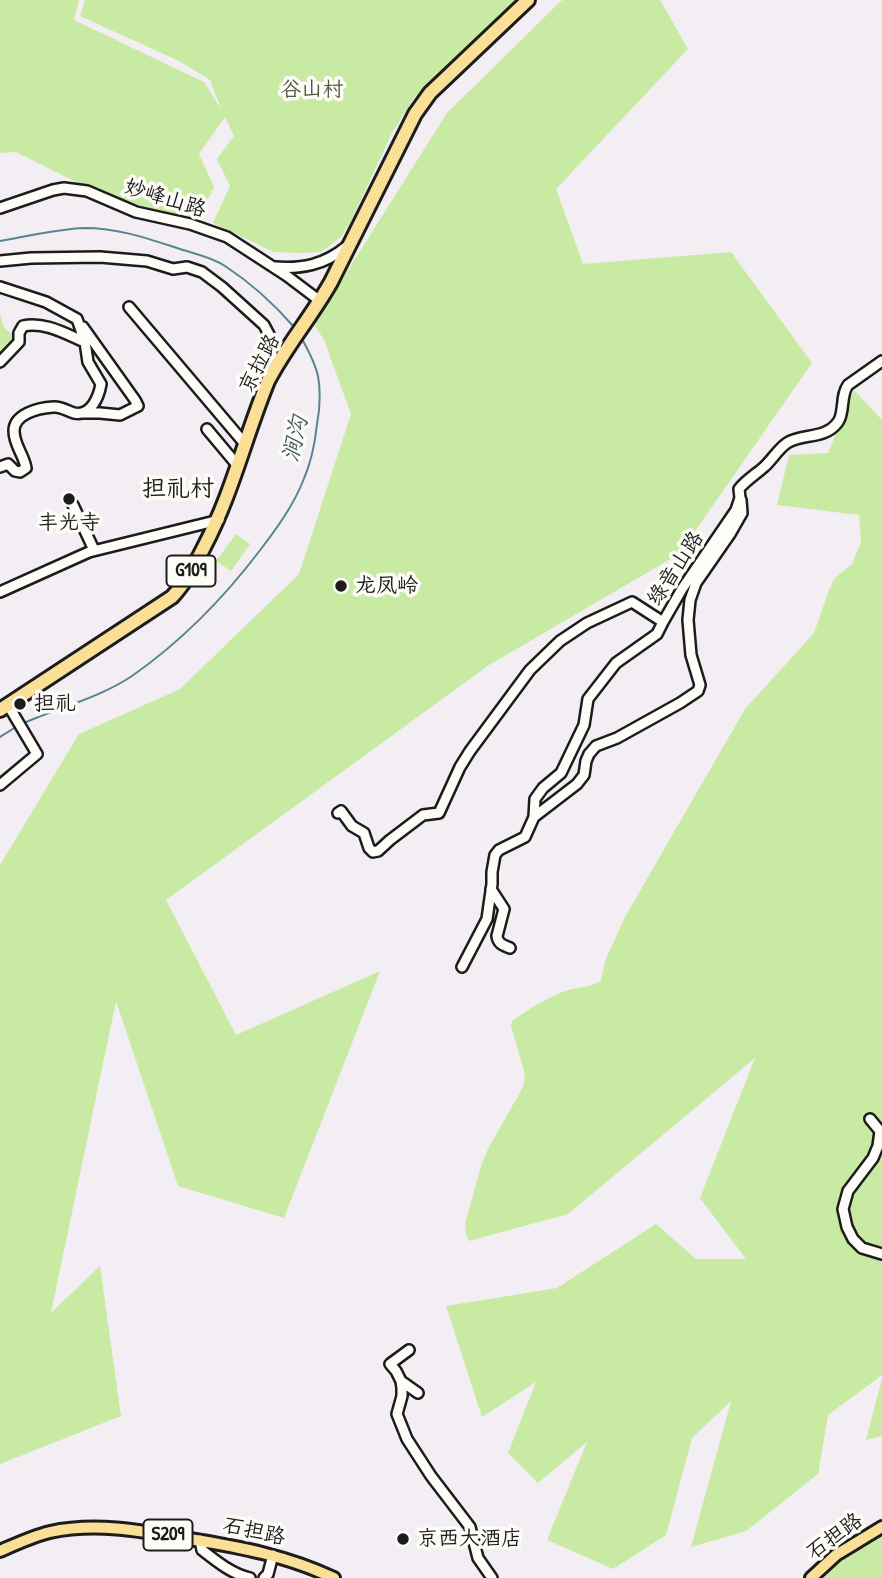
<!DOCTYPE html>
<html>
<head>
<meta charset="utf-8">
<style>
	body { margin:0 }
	canvas { display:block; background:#f2eef4 }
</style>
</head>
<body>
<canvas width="882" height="1578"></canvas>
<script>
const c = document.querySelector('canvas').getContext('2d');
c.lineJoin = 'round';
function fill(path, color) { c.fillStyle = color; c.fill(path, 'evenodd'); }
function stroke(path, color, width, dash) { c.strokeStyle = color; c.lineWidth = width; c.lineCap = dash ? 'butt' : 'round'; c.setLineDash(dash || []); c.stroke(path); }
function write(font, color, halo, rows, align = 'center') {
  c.font = font + ' "Patrick Hand","LXGW WenKai TC",sans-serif'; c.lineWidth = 7; c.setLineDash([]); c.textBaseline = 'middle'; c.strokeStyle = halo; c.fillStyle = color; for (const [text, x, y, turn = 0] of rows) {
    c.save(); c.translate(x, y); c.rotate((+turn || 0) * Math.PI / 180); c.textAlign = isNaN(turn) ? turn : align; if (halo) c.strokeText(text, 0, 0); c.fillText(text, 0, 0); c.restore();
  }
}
fill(new Path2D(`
	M0,0h79l-5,20 130,62 17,27 -11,-29 -31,-19 -99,-45 5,-16h431l-36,38 -66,60 -22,35 -42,90 -9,14 -20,15 -21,1 -26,-1 -61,-29 17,-37 -13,-27 17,-23 -9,-19 -26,37 15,33 -17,35 -71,-21 -44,-16 -66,-33 -16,1z
	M562,0h98l28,49 -132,140 27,75 148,-12 81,111 -133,191 -190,111 -323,235 70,135 144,-64 -96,247 -106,-32 -62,-185 -65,312 49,-47 21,150 -121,48v-599l79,-131 101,-45 119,-115 52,-160 -27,-74 -10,-16 133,-211z
	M0,314l4,14 15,11 -19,19z
	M854,390l28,30v955l-54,40 -10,59 -72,57 -55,16 40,-146 -39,37 -26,97 -53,34 -66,-29 40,-98 -49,41 -30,-30 28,-71 -54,35 -36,-111 111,-18 99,-64 40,35h50l-46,-61 55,-140 -187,156 -99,27 -3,-7 -1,-10 16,-58 7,-17 35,-62 2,-13 -14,-48 1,-5c17,-12 36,-24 56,-31 11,-3 23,-3 33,-9l4,-20 20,-44 120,-208 69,-76 14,-40 6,-14 18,-15 9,-22 -2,-27 -82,-10 12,-50 39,-2z
	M236,534l14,10 -19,27 -15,-10z
	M882,1378v58l-16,4z
	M882,1536v42h-59c18,-18 36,-30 59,-42z`), '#c9eaa2');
stroke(new Path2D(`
	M0,241c28,-5 57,-12 85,-13 34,0 64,11 95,21 15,5 32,8 45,17 26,17 49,38 69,61
	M24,723c36,-16 75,-25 108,-47 50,-35 92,-78 129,-127 16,-21 32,-43 42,-68 8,-18 12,-37 14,-57 3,-16 4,-31 1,-48 -3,-14 -10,-26 -17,-39
	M0,737l16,-10`), '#588492', 2);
const minor = new Path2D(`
	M0,208l53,-18 11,-2 23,3 49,21 54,12 37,13 60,39 33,25
	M0,261l31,-3 69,-1 47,4 26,8 14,-2 15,5 20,15 42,38 8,15v15l4,11
	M275,267c27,2 49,-2 71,-20
	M0,287l46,15 31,17 8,23c-19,-8 -41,-21 -62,-16l-4,7v9l-19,20
	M129,307l116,137
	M83,327l52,73 3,6 -18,9 -20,-2h-17
	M207,429l31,37
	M0,467l8,-3 7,7 5,1 6,-4c-2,-13 -12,-23 -12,-37 0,-17 24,-23 39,-24 8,-1 14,4 21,6 17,4 25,-17 27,-29l-13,-22 -3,-20
	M73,505l21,45
	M0,592l89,-40 130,-32
	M0,785l37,-31 -29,-49
	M338,813l3,-2 11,15 12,7 5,15 4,4 5,-1 12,-11 33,-25 16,-2 21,-46 10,-16 60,-81 30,-29 27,-18 45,-21 31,20 19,-33 54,-79 4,-12 -1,-9c7,-9 16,-14 25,-22 8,-7 14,-18 23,-24 15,-10 38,-3 51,-21 7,-10 2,-26 10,-37l34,-24
	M534,817l43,-33 7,-9 2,-14 3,-7 7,-8 21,-8 63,-35 18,-12 2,-6 -9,-30 -3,-35 2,-20 6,-17 34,-49 12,-21 -1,-13
	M491,889l13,20 -7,27c1,8 6,9 13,12
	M462,967l25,-48 5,-35v-12l3,-17 4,-5 26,-13 9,-20 1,-18 8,-11 18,-15 23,-48 4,-26 28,-36 41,-29 6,-12
	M870,1119l10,12 -2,15 -5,12 -25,33 -5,18 4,18 6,12 9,9 20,6
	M401,1381l-5,-10 -6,-7 19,-14
	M418,1393l-17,-12 1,7v8l-5,18 10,25 24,37 39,51 8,31 14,20
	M200,1540l2,10c14,11 30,24 48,28
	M264,1578l4,-4 5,-19`);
const major = new Path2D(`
	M0,1551c16,-7 33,-15 50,-19 46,-10 93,-1 139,7 51,8 98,17 145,39
	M811,1578l25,-23 46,-28`);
const highway = new Path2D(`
	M0,710l172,-113c14,-15 23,-32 32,-50 28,-53 41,-110 64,-166 18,-35 44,-65 63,-99l84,-168 15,-21 98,-93`);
stroke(minor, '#1c1c1c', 14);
stroke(major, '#1c1c1c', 16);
stroke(highway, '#1c1c1c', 18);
stroke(minor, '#fdfcf7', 9);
stroke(major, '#fadf96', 10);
stroke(highway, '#fadf96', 12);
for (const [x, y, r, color] of [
	[69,499,7,"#1c1c1c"],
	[341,586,7,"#1c1c1c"],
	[20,704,7,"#1c1c1c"],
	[403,1539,7,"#1c1c1c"]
]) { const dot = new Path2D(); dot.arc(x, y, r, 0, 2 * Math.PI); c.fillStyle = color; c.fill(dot); stroke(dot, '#fdfcf7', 2.5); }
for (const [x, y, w] of [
	[191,571,49],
	[168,1535,49]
]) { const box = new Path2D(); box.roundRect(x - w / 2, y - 15.5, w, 31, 5); c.fillStyle = '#fdfcf7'; c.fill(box); stroke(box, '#1c1c1c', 2); }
write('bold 19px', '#1c1c1c', null, [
	["G109",191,571],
	["S209",168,1535]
]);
write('21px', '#505a44', '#fdfcf7', [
	["谷山村",312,90]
]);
write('21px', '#1c1c1c', '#fdfcf7', [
	["妙峰山路",165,199,17],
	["京拉路",260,364,-62],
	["绿音山路",676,569,-57],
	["石担路",254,1532,12],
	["石担路",835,1537,-36]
]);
write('21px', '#1c1c1c', '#fdfcf7', [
	["丰光寺",69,523,"center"],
	["龙凤岭",355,586],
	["担礼",34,704],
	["京西大酒店",417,1539]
], 'left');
write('italic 23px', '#3f5961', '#fdfcf7', [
	["涧沟",296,439,-77]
]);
write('24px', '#1c1c1c', '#fdfcf7', [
	["担礼村",178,490]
]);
</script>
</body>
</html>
